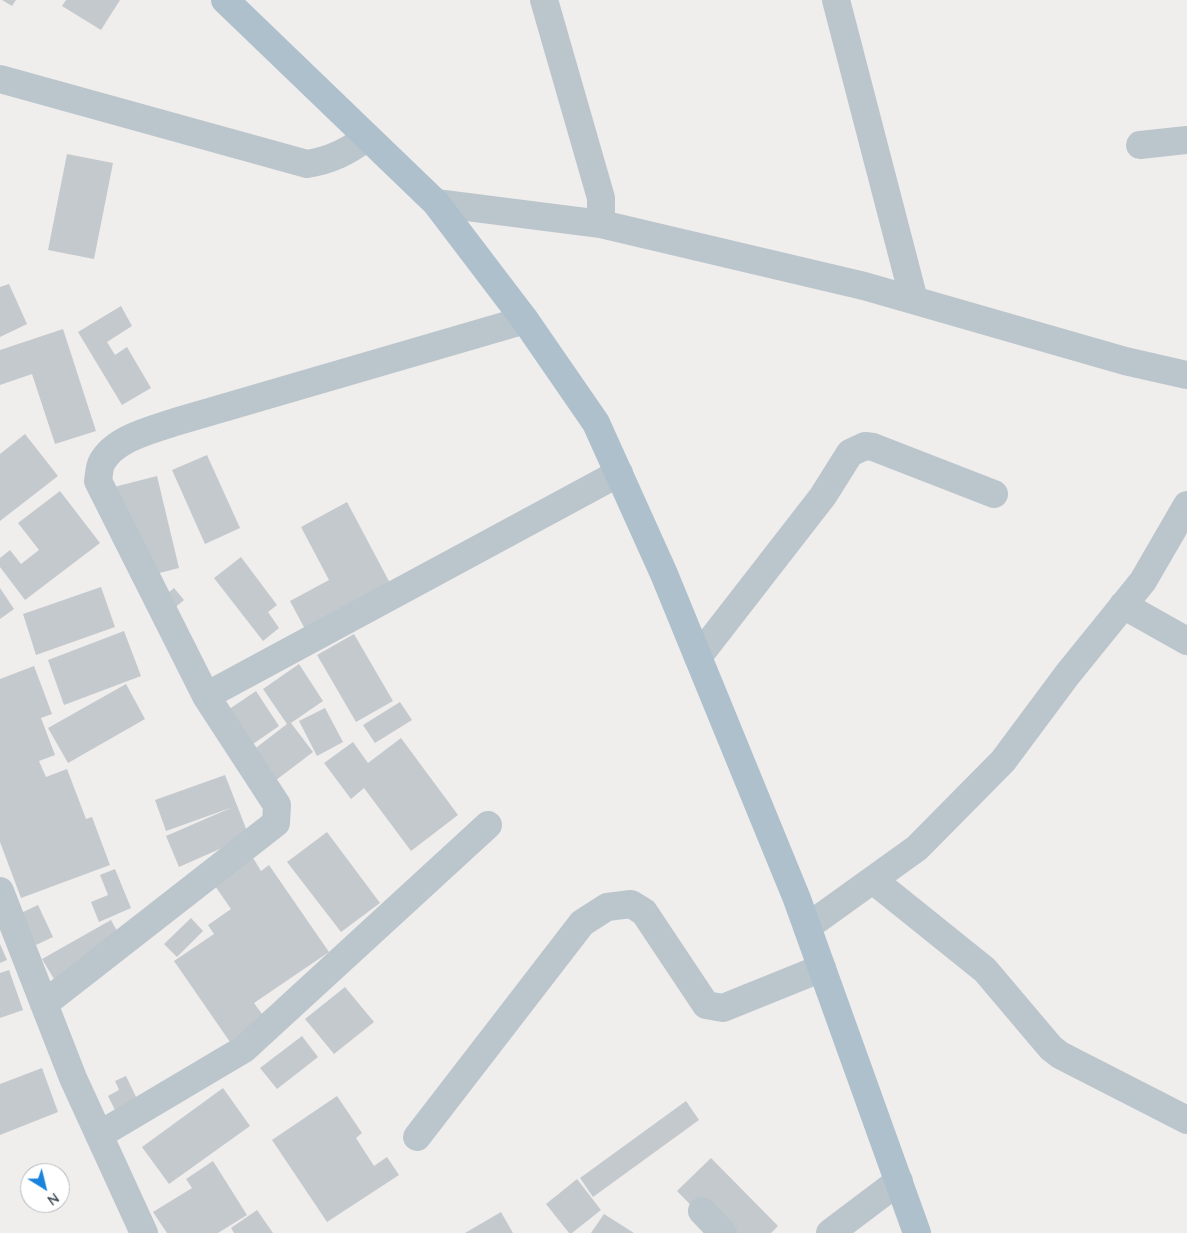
<!DOCTYPE html>
<html>
<head>
<meta charset="utf-8">
<style>
	body { margin:0 }
	#map { position:relative; width:1187px; height:1233px; overflow:hidden; background:#f0eded; font-family:Quicksand,sans-serif }
	canvas { display:block }
	.north { position:absolute; left:20px; top:1163px; width:50px; height:50px; box-sizing:border-box; background:#fff; border:1px solid #b5babd; border-radius:50%; rotate:144deg; font-size:14px; font-weight:700; line-height:20px; text-align:center; color:#46535a }
	.north::after { content:''; display:block; margin:auto; width:18px; height:22px; background:#1a84dd; clip-path:polygon(50% 0,100% 100%,50% 72%,0 100%) }
</style>
</head>
<body>
<div id="map">
<canvas width="1187" height="1233"></canvas>
<div class="north">N</div>
</div>
<script>
const c = document.querySelector('canvas').getContext('2d');
c.lineJoin = 'round';
function fill(path, color) { c.fillStyle = color; c.fill(path, 'evenodd'); }
function stroke(path, color, width, dash) { c.strokeStyle = color; c.lineWidth = width; c.lineCap = dash ? 'butt' : 'round'; c.setLineDash(dash || []); c.stroke(path); }
fill(new Path2D(`
	M2,0h14l-4,6z
	M66,0h54l-19,30 -39,-24z
	M67,154l46,9 -19,96 -46,-9z
	M9,284l18,40 -27,13v-50z
	M121,306l11,20 -25,16 8,13 12,-8 24,41 -29,17 -44,-73z
	M63,329l33,102 -41,13 -23,-70 -32,11v-35z
	M25,434l33,42 -58,45v-67z
	M207,455l33,73 -35,16 -33,-74z
	M157,476l22,92 -47,12 -22,-92z
	M60,491l40,52 -75,57 -25,-33v-9l10,-8 11,14 18,-14 -21,-27z
	M347,502l44,83 -85,46 -16,-30 39,-21 -28,-53z
	M241,557l36,48 -9,7 11,16 -16,13 -49,-63z
	M101,587l14,40 -79,28 -13,-41z
	M0,588l14,21 -14,10z
	M174,588l10,12 -17,14 -10,-12z
	M124,631l17,45 -77,29 -16,-45z
	M354,634l39,67 -37,21 -39,-67z
	M299,664l24,37 -32,22 22,29 -46,35 -23,-30 43,-33 -24,-35z
	M34,666l18,48 -11,4 14,37 -16,6 7,16 21,-8 19,50 6,-2 18,48 -89,33 -21,-56v-163z
	M126,684l19,35 -77,44 -20,-35z
	M256,691l23,35 -36,25 -24,-35z
	M400,702l12,18 -37,23 -12,-18z
	M325,708l18,34 -26,14 -18,-35z
	M401,738l57,77 -47,36 -47,-63 -13,11 -27,-36 29,-21 15,21z
	M225,775l24,61 -70,31 -13,-31 67,-29 -67,24 -11,-31z
	M327,832l53,71 -39,29 -54,-70z
	M252,856l9,15 8,-6 60,87 -75,51 11,15 -35,24 -56,-81 40,-27 -6,-9 23,-16 -18,-26z
	M115,869l16,39 -32,14 -8,-20 17,-7 -8,-20z
	M38,905l15,32 -17,8 -15,-32z
	M191,918l12,13 -26,26 -13,-13z
	M111,920l14,25 -68,39 -15,-25z
	M0,944l7,16 -7,3z
	M9,970l14,40 -23,8v-45z
	M345,987l29,35 -40,32 -29,-35z
	M302,1036l16,21 -41,32 -17,-21z
	M42,1068l16,44 -58,23v-51z
	M126,1076l11,23 -22,11 -7,-14 11,-6 -4,-9z
	M223,1088l27,38 -81,58 -27,-37z
	M337,1096l25,37 -6,5 18,28 13,-9 12,18 -72,47 -55,-82z
	M686,1101l13,19 -106,77 -13,-19z
	M711,1158l67,68 -7,7h-53l-41,-42z
	M213,1161l34,54 -29,18h-51l-14,-21 39,-24 -6,-9z
	M577,1179l24,31 -29,23h-3l-23,-29z
	M257,1210l16,23h-39l-3,-5z
	M501,1212l12,21h-48z
	M604,1214l30,19h-43z`), '#c4c9cd');
stroke(new Path2D(`
	M544,0l57,198v26
	M836,0l78,300
	M0,79l307,85c24,-4 40,-12 59,-26
	M1140,145l47,-5
	M436,203l165,21 263,62 261,75 62,14
	M1123,605l64,36
	M698,657l125,-161 27,-43 15,-7 8,1 121,47
	M206,696l413,-223
	M873,880l112,90 66,78 9,7 127,65
	M0,891l73,187 71,155
	M807,927l110,-79 86,-87 64,-86 76,-94 44,-76
	M44,1004l232,-181 1,-18 -71,-109 -108,-215c1,-5 1,-14 4,-19 13,-24 50,-32 73,-40l350,-102
	M99,1135l145,-86 244,-224
	M417,1137l165,-214 25,-16 24,-3 13,8 62,93 17,3 99,-40
	M702,1211l21,22
	M830,1233l69,-52`), '#bbc6cc', 28);
stroke(new Path2D(`
	M225,0l211,203 89,117 71,103 68,151 133,325 120,334`), '#adc0cc', 28);
</script>
</body>
</html>
